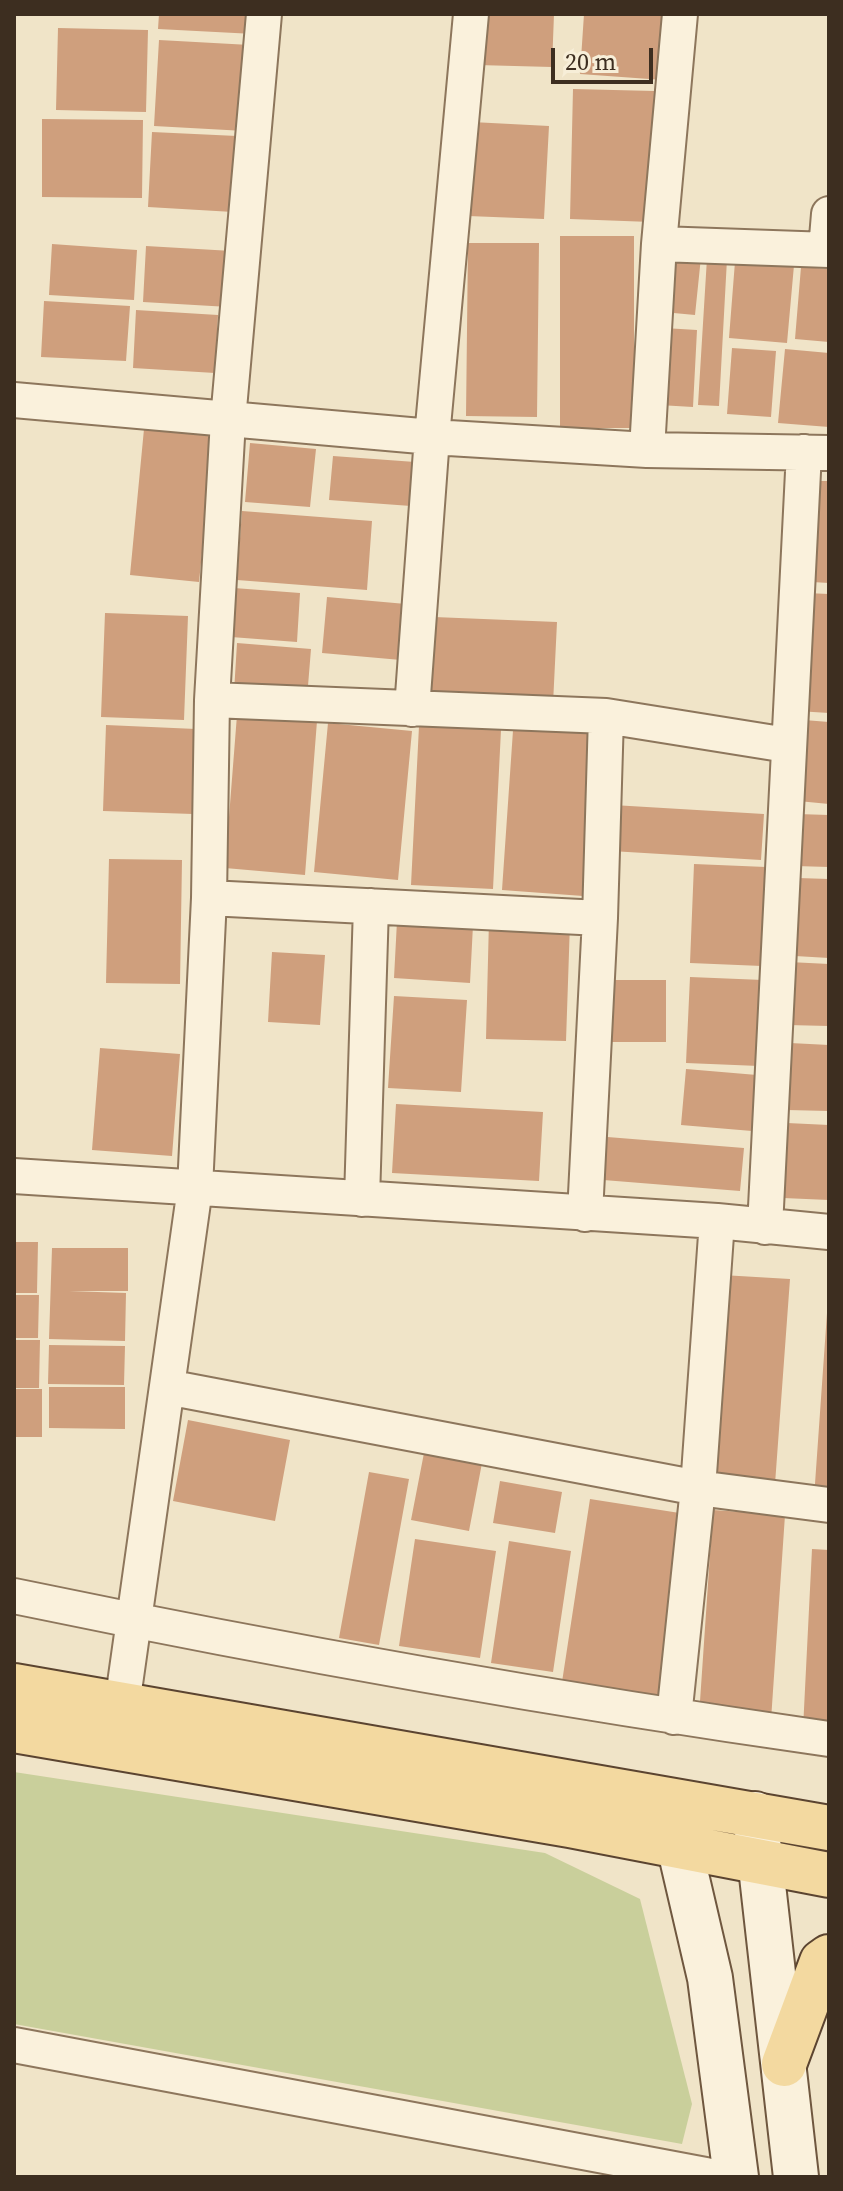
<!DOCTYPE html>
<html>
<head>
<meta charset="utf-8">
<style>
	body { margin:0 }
	#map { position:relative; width:843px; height:2191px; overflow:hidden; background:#f0e4c8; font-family:"Source Serif 4",serif }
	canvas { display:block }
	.frame { position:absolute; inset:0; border:16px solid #3d2e20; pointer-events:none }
	.scale { position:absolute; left:551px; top:48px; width:102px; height:36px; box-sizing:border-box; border:4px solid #3d2e20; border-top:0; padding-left:10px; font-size:24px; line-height:28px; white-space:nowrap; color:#3d2e20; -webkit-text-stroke:6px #f7eed8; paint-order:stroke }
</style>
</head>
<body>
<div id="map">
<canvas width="843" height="2191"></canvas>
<div class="frame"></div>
<div class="scale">20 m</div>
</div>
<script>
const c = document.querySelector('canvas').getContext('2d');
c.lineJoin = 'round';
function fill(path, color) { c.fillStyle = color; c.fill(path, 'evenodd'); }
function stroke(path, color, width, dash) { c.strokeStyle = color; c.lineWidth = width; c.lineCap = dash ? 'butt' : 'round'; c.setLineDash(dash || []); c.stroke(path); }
fill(new Path2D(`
	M14,1772l531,81 95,46 52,205 -10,40 -668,-120z`), '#c9cf9b');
fill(new Path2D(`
	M159,14h96l-1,20 -96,-5z
	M479,14h75l-2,53 -75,-2z
	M584,14h83l-4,66 -83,-6z
	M58,28l90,2 -2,82 -90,-2z
	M159,40l91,5 -5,86 -91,-5z
	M573,89l81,2 -3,131 -81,-3z
	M42,119l101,1 -1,78 -100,-1z
	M472,122l77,4 -5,93 -76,-3z
	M152,132l85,4 -4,76 -85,-5z
	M560,236h74v192h-74z
	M468,243h71l-2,174 -71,-1z
	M52,244l85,6 -3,50 -85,-5z
	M146,246l86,5 -3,56 -86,-5z
	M736,249l59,5 -8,89 -58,-5z
	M668,254l33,3 -6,58 -32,-3z
	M707,258l20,1 -8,147 -21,-1z
	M801,267l28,2v73l-34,-3z
	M44,301l86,5 -4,55 -85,-4z
	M136,310l82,5 -3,58 -82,-5z
	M664,328l33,2 -4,77 -34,-2z
	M732,348l44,3 -5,66 -44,-3z
	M785,349l44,4v74l-51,-4z
	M144,429l70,7 -15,146 -69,-7z
	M250,443l66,6 -6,58 -65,-5z
	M333,456l82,6 -4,44 -82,-6z
	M818,481h11v102l-17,-1z
	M242,511l130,10 -5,69 -130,-10z
	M234,588l66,5 -3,49 -66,-5z
	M806,593l23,1v119l-32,-2z
	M327,597l79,7 -5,56 -79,-7z
	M105,613l83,3 -4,104 -83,-3z
	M434,617l123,5 -4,82 -123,-5z
	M237,643l74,6 -4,49 -73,-6z
	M237,715l80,6 -12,154 -80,-7z
	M514,716l82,6 -13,174 -81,-6z
	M804,720l25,2v82l-31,-3z
	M328,723l84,8 -14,149 -84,-8z
	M106,725l90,4 -3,85 -90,-3z
	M419,726l82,4 -8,159 -82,-4z
	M613,805l151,9 -3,46 -150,-9z
	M797,814l32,1v52l-34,-1z
	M109,859l73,1 -2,124 -74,-1z
	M694,864l72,3 -4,99 -72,-3z
	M798,878l31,1v79l-34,-2z
	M489,920l81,3 -4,118 -80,-2z
	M397,921l76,4 -3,58 -76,-5z
	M272,952l53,3 -5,70 -52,-3z
	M789,962l40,2v62l-42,-1z
	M690,977l73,3 -4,86 -73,-3z
	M603,980h63v62h-63z
	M394,996l73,4 -6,92 -73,-4z
	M790,1043l39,2v66l-42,-1z
	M100,1048l80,6 -8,102 -80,-6z
	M686,1069l71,6 -5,56 -71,-6z
	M396,1104l147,8 -4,69 -147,-8z
	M787,1123l42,2v75l-46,-2z
	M595,1136l149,12 -4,43 -149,-12z
	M14,1242h24l-1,51h-23z
	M52,1248h76v43h-59l57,2 -1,48 -76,-2z
	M722,1275l68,4 -15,205 -68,-5z
	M14,1295h25l-1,43h-24z
	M827,1313h2v186l-15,-1z
	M14,1340h26l-1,48h-25z
	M49,1345l76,1 -1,39 -76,-1z
	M49,1387h76v42l-76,-1z
	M14,1389h28v48h-28z
	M188,1420l102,20 -15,81 -102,-20z
	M424,1453l58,10 -13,68 -58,-11z
	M369,1472l40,7 -30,166 -40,-7z
	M500,1481l62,11 -7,41 -62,-10z
	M590,1499l96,15 -27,182 -97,-14z
	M713,1510l72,5 -14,205 -72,-4z
	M415,1539l81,12 -16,107 -81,-12z
	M509,1541l62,10 -18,121 -62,-9z
	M812,1549l17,1v181l-26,-2z`), '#cf9f7d');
const minor = new Path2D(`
	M659,244l170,6
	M826,250l3,-36
	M14,400l418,37 215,13 182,3
	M647,450l12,-206 21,-230
	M212,700l394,16 181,29
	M412,709l20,-272 39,-423
	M209,898l391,20
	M14,1176l703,45 112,11
	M362,1199l9,-293
	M585,1214l15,-296 6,-202
	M765,1227l39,-775
	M167,1387l531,101 131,17
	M14,1596c270,56 542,104 815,143
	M122,1705l73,-517 14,-290 3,-198 16,-280 36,-406
	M674,1717l24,-229 19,-267
	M14,2045l702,132`);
const secondary = new Path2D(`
	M676,1809l3,36 31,133 26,199
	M755,1814l41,363`);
const primary = new Path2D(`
	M14,1686l815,142
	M14,1730l556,95 259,50
	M784,2064l38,-102 7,-5`);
stroke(minor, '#8d765c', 38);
stroke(secondary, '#6f573f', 48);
stroke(primary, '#5b4430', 48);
stroke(minor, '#faf1dc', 34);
stroke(secondary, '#faf1dc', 44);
stroke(primary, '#f3d9a0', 44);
</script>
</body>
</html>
